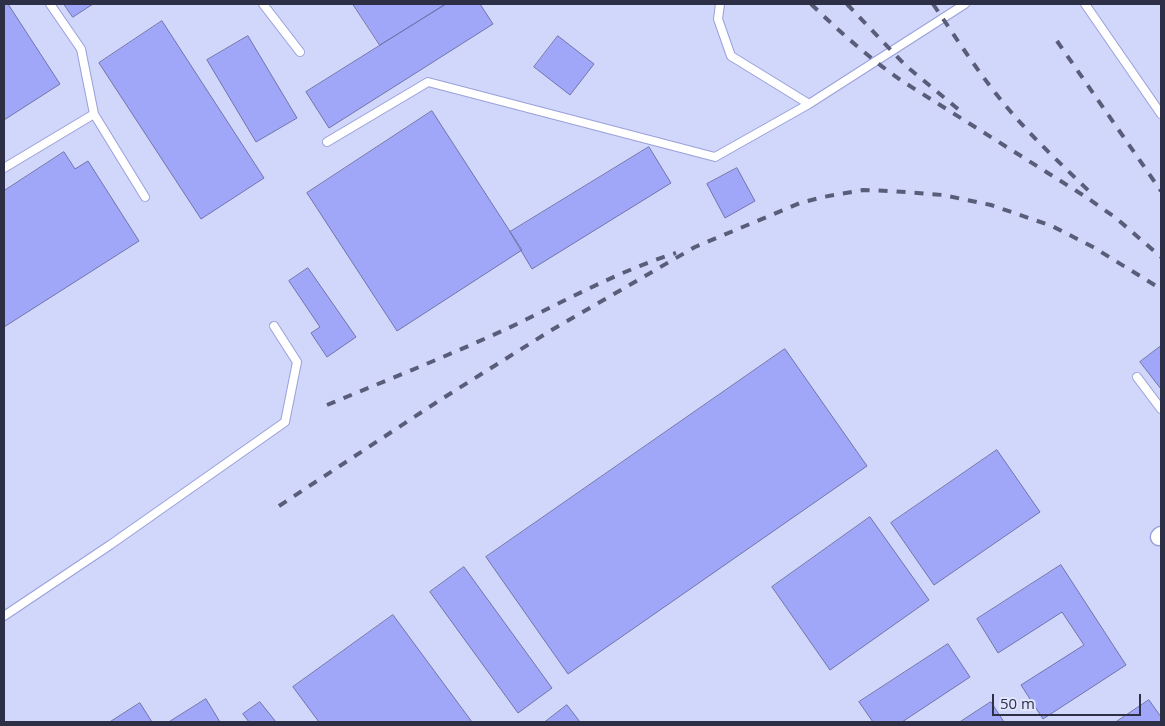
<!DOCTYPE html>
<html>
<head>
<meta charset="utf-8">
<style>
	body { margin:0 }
	#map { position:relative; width:1165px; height:726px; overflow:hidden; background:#d1d6fb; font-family:"Open Sans",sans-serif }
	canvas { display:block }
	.frame { position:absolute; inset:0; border:5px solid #2d2f47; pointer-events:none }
	.scale { position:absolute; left:992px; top:694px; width:149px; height:22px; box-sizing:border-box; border:2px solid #2d2f47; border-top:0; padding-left:6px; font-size:15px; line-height:18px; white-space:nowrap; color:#2d2f47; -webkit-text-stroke:4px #e1e4fd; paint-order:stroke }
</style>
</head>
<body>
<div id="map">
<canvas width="1165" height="726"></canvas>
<div class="frame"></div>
<div class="scale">50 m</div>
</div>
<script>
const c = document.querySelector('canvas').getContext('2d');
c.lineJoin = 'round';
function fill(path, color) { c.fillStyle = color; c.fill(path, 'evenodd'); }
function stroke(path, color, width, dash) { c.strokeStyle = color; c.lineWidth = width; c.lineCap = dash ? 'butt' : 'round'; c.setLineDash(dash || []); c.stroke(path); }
const building = new Path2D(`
	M4,4h4l52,80 -56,36z
	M64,4h29l-20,13z
	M353,4h93l-66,41z
	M446,4h34l13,20 -164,104 -23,-36z
	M162,21l102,157 -63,41 -102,-156z
	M248,36l49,82 -41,24 -49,-82z
	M558,36l36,28 -24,31 -36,-28z
	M432,111l90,139 -125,81 -90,-138z
	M649,147l22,36 -139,86 -22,-37z
	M64,152l11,17 13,-8 51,80 -135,86v-136z
	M737,168l18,33 -30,17 -18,-34z
	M308,268l48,69 -29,20 -16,-24 9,-6 -31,-46z
	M1161,346v43l-21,-27z
	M785,349l82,117 -299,208 -82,-117z
	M997,450l43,62 -106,73 -43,-62z
	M870,517l59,83 -99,70 -58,-83z
	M1061,565l65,100 -83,54 -22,-34 63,-40 -22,-33 -64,41 -21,-34z
	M464,567l88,121 -34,25 -88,-121z
	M393,615l79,107h-153l-26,-35z
	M948,644l22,33 -68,45h-29l-14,-20z
	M206,699l14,23h-51z
	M1149,700l12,17v5h-45z
	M260,702l16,20h-27l-6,-8z
	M991,702l13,20h-44z
	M140,703l12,19h-42z
	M567,705l13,17h-35z`);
fill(building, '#a0a6f8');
stroke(building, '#7074ac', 1);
const service = new Path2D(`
	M50,4l31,45 13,65 51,83
	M263,4l37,48
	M720,4l-2,15 13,37 78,48
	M1085,4l76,110
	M327,142l101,-60 287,75 94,-53 156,-100
	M4,168l90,-54
	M1137,377l24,32
	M4,616l106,-71 175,-123 12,-60 -23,-36`);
const minor = new Path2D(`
	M1159,537l2,-2`);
stroke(service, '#9aa0db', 10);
stroke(minor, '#9aa0db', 19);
stroke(service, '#fff', 8);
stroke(minor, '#fff', 16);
stroke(new Path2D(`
	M811,4c29,28 58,54 91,77l184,116 30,21 45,39
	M847,4l59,62 52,43
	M933,4c21,31 41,62 64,91 29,37 63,68 96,100
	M1057,41l104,150
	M327,405c58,-24 118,-48 175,-74 58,-27 113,-59 174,-78
	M279,506l161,-106 110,-69 145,-84 105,-44 23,-6 40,-7 28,1 52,4 48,10 61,21 41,21 68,42`), '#5a5d79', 4, [9, 9]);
</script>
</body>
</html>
